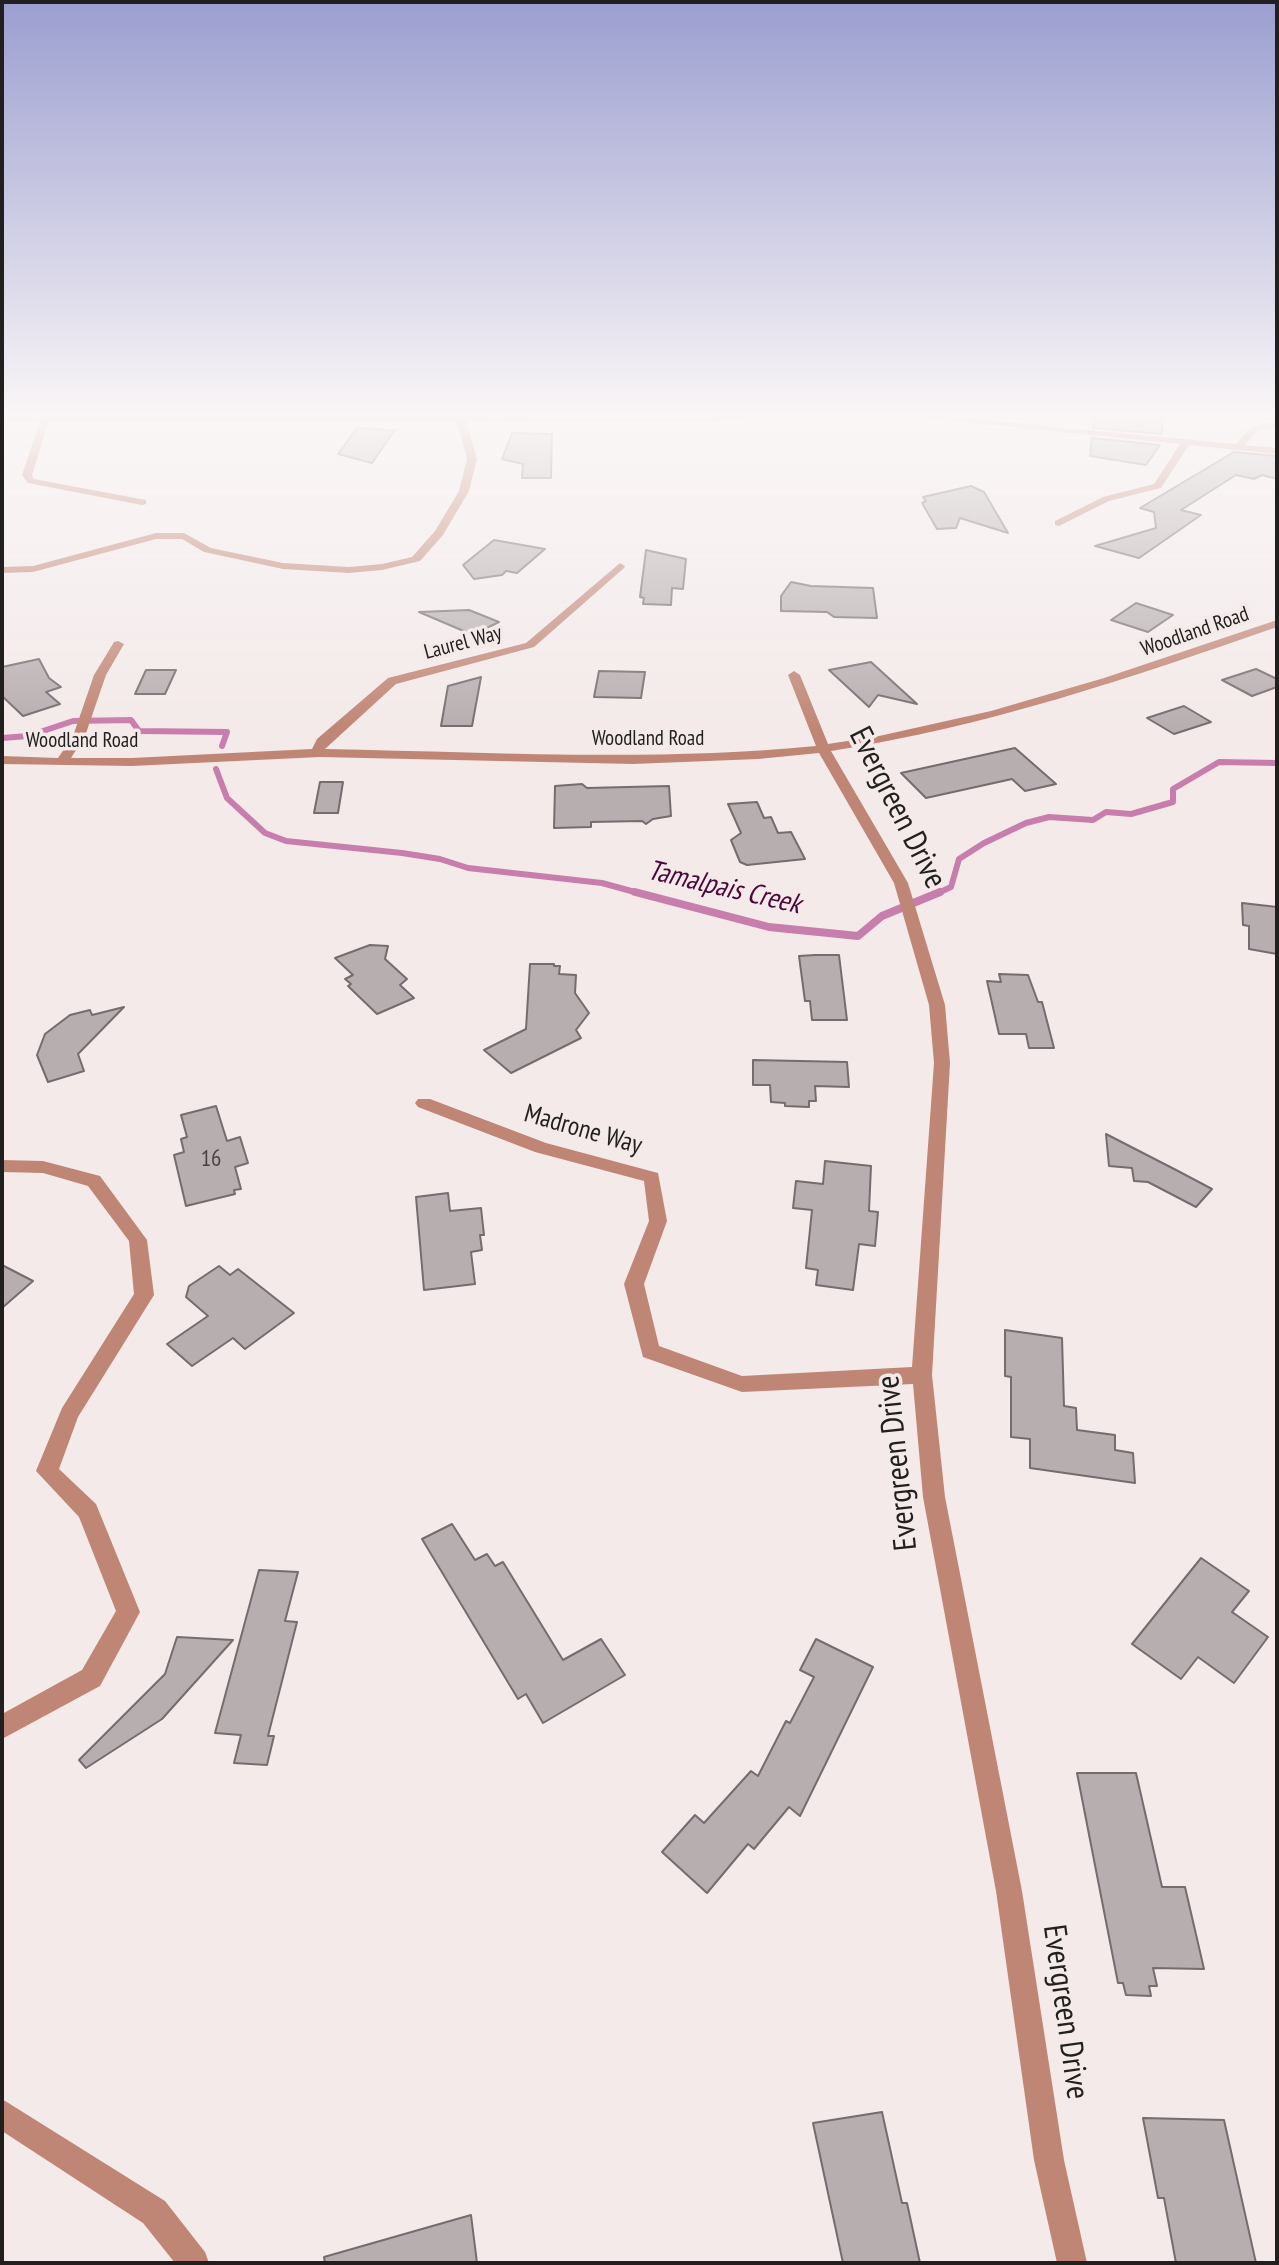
<!DOCTYPE html>
<html>
<head>
<meta charset="utf-8">
<style>
	body { margin:0 }
	#map { position:relative; width:1279px; height:2265px; overflow:hidden; background:#f4eaea; font-family:"PT Sans Narrow",sans-serif }
	canvas { display:block }
	.frame { position:absolute; inset:0; border:4px solid #221f1f; pointer-events:none }
</style>
</head>
<body>
<div id="map">
<canvas width="1279" height="2265"></canvas>
<div class="frame"></div>
</div>
<script>
const c = document.querySelector('canvas').getContext('2d');
c.lineJoin = 'round';
function stroke(path, color, width, dash) { c.strokeStyle = color; c.lineWidth = width; c.lineCap = dash ? 'butt' : 'round'; c.setLineDash(dash || []); c.stroke(path); }
function fill(path, color) { c.fillStyle = color; c.fill(path, 'evenodd'); }
function write(font, color, halo, rows, align = 'center') {
  c.font = font + ' "PT Sans Narrow",sans-serif'; c.lineWidth = 7; c.setLineDash([]); c.textBaseline = 'middle'; c.strokeStyle = halo; c.fillStyle = color; for (const [text, x, y, turn = 0] of rows) {
    c.save(); c.translate(x, y); c.rotate((+turn || 0) * Math.PI / 180); c.textAlign = isNaN(turn) ? turn : align; if (halo) c.strokeText(text, 0, 0); c.fillText(text, 0, 0); c.restore();
  }
}
stroke(new Path2D(`
	M2,738l26,-2 45,-15 58,-1 8,11 88,1 -5,14
	M216,769l11,29 38,35 21,8 116,12 38,6 28,9 134,15 40,11
	M936,894l15,-7 8,-28 25,-16 42,-20 23,-6 44,3 13,-8 25,2 42,-12v-13l46,-27 58,1`), '#c87eac', 6);
stroke(new Path2D(`
	M635,892l134,35 89,9 24,-20 58,-24`), '#c87eac', 8);
const building = new Path2D(`
	M1095,412h68l-1,22 -69,-6z
	M357,428l38,2 -23,33 -34,-9z
	M512,433l40,1 -1,44h-29l1,-14 -21,-5z
	M1092,438l68,7 -14,20 -56,-9z
	M1234,452l43,4v23l-15,-4 -8,4 -18,-4 -55,35 20,5 -62,43 -44,-12 61,-18 -2,-16 -14,-4z
	M971,486l13,6 24,41 -48,-15 -4,10 -19,1 -15,-26 4,-2 -3,-4z
	M494,540l51,9 -28,24 -11,-2 -4,4 -28,4 -11,-14z
	M646,550l40,9 -3,30 -11,-1 -1,17 -28,-1 1,-6 -4,-1z
	M791,582l20,4 62,2 4,30 -43,-1 -7,-5 -46,-1v-15z
	M1136,603l37,12 -25,17 -37,-12z
	M469,610l30,12 -26,13 -54,-23z
	M39,659l10,19 12,9 -15,5 14,12 -37,12 -21,-20v-29z
	M871,662l46,42 -39,-9 -9,12 -40,-37z
	M1256,669l21,10v8l-25,9 -30,-16z
	M146,670h30l-11,24h-30z
	M599,671l46,1 -4,26 -47,-1z
	M481,677l-9,49h-31l7,-40z
	M1184,706l27,16 -37,12 -27,-16z
	M1015,748l41,36 -31,7 -13,-12 -86,19 -25,-25z
	M320,782h23l-5,31h-24z
	M582,784l5,4 82,-2 2,30 -18,3 -7,5 -4,-3 -51,1v5l-37,1 1,-42z
	M757,802l7,16 7,-1 7,16 13,-1 14,27 -58,6 -7,-3 -9,-22 10,-7 -13,-29z
	M1242,903l35,4v47l-28,-5v-23l-6,-1z
	M370,945l18,1 -3,13 22,20 -7,6 14,13 -37,16 -29,-28 3,-2 -6,-5 8,-4 -18,-17z
	M815,955h24l8,65h-35l-2,-19h-5l-6,-45z
	M530,964h24v2h6l-1,8 17,1 -1,18 14,20 -13,17 5,8 -70,35 -27,-23 42,-21z
	M999,974l29,1 10,27h4l12,46h-25l-3,-14h-27l-12,-53 14,1z
	M124,1007l-46,47 6,17 -36,11 -11,-27 8,-21 25,-19 20,-5 2,5z
	M753,1060l94,2 2,25 -34,-1 1,15h-7v6l-24,-1v-3l-14,-1 -1,-17h-17z
	M216,1106l11,35 13,-4 8,26 -13,4 6,22 -7,1 1,4 -49,12 -12,-51 10,-3 -3,-13 6,-2 -6,-22z
	M1106,1134l72,37 34,18 -16,18 -48,-25 -14,-1 -2,-13 -23,-2z
	M825,1161l46,5 -2,45 9,1 -3,34 -16,-2 -6,46 -37,-5 2,-15 -12,-2 6,-58 -19,-2 3,-27 27,3z
	M448,1193l2,18 31,-3 3,27h-4l2,15 -11,2 4,32 -51,6 -8,-93z
	M2,1265l31,16 -31,27z
	M219,1266l11,9 8,-6 56,44 -49,36 -12,-11 -41,28 -25,-22 41,-28 -22,-19 3,-11z
	M1005,1330l57,8 2,68 12,2 1,22 38,5v15l18,3 2,30 -105,-15v-29l-19,-2v-60l-6,-1z
	M452,1524l23,36 12,-6 8,12 8,-4 60,98 38,-21 24,36 -82,48 -17,-29 -8,5 -96,-160z
	M1201,1558l48,33 -17,21 36,25 -34,46 -36,-26 -17,22 -49,-35z
	M259,1570l39,2 -13,49 12,1 -29,114h6l-7,29 -33,-2 7,-28 -26,-2z
	M177,1637l56,3 -71,79 -76,49 -7,-8 86,-86z
	M816,1639l57,28 -73,149 -11,-9 -35,42 -6,-5 -41,49 -45,-41 33,-37 9,8 47,-52 7,5 28,-55 4,2 24,-46 -14,-7z
	M1077,1773h59l26,114h23l19,82 -51,-1 4,18h-8l2,10 -25,-1 -3,-12h-5z
	M882,2112l20,91h5l13,60h-77l-30,-140z
	M1143,2118l81,2 32,143h-80l-12,-65h-6z
	M471,2215l6,48h-152l-1,-6z`);
fill(building, '#b7aeb0');
stroke(building, '#746c6e', 2);
fill(new Path2D(`
	M464,412h10l-4,4h234l116,-4 -116,10 -238,-1 11,38 -8,32 -26,44 -23,26 -38,9 -33,3 -66,-4 -79,-17 -22,-13h-26l-123,33 -31,1v-6l31,-1 123,-33h28l27,15 72,15 66,4 33,-3 30,-7 23,-26 24,-40 8,-32 -10,-38h-408l-17,54 2,4 112,21v4l-4,1 -114,-22 -6,-8 18,-54h-38v-6l454,1z
	M865,412h34l337,32 16,-18 25,-4v6l-19,2 -13,15 32,3v6l-88,-9 -28,43 -52,13 -50,25 -4,-1v-4l48,-24 51,-13 26,-40z
	M620,563l5,3 -1,2 -90,79 -138,37 -71,65c164,3 327,13 491,-3l-28,-71 6,-4 6,4 28,69 51,-8 112,-25 113,-33 173,-58v7c-146,51 -292,100 -446,124l77,132 37,122 5,58 -18,312 13,122 77,394 42,269 23,103h-30l-23,-103 -38,-269 -73,-394 -10,-113 -171,8 -99,-35 -19,-73 25,-63 -5,-40 -109,-29 -117,-45 -3,-4 3,-4h12l116,44 112,30 9,48 -23,63 15,62 83,30 170,-9 22,-304 -5,-58 -35,-122 -75,-130 -61,6 -125,5 -313,-7 -188,9 -130,-2v-8l56,2 15,-22 21,-61 20,-33 4,-1 6,3 -18,31 -21,61 -14,22h61l180,-9 5,-10 71,-61 138,-35z
	M2,1160l41,1 57,15 47,64 7,55 -76,122 -19,52 37,35 44,108 -40,74 -98,53v-25l80,-44 34,-59 -37,-94 -43,-46 26,-63 72,-114 -5,-53 -41,-55 -45,-13 -41,-1z
	M2,2099l163,102 40,51 4,11h-34l-32,-40 -141,-92z`), '#c08675');
const sky = c.createLinearGradient(0, 0, 0, 729);
sky.addColorStop(0, '#9b9ed0');
sky.addColorStop(0.57, '#faf6f6');
sky.addColorStop(1, '#faf6f600');
c.fillStyle = sky;
c.fillRect(0, 0, 1279, 729);
write('21px', '#221f1f', '#f4eaea', [
	["Woodland Road",1195,632,-19],
	["Laurel Way",463,643,-15],
	["Woodland Road",648,739],
	["Woodland Road",82,741]
]);
write('23px', '#474343', null, [
	["16",211,1159]
]);
write('26px', '#221f1f', '#f4eaea', [
	["Madrone Way",583,1130,16]
]);
write('italic 28px', '#4b0738', '#f4eaea', [
	["Tamalpais Creek",724,888,13]
]);
write('32px', '#221f1f', '#f4eaea', [
	["Evergreen Drive",897,808,63],
	["Evergreen Drive",898,1463,-96],
	["Evergreen Drive",1065,2012,82]
]);
</script>
</body>
</html>
